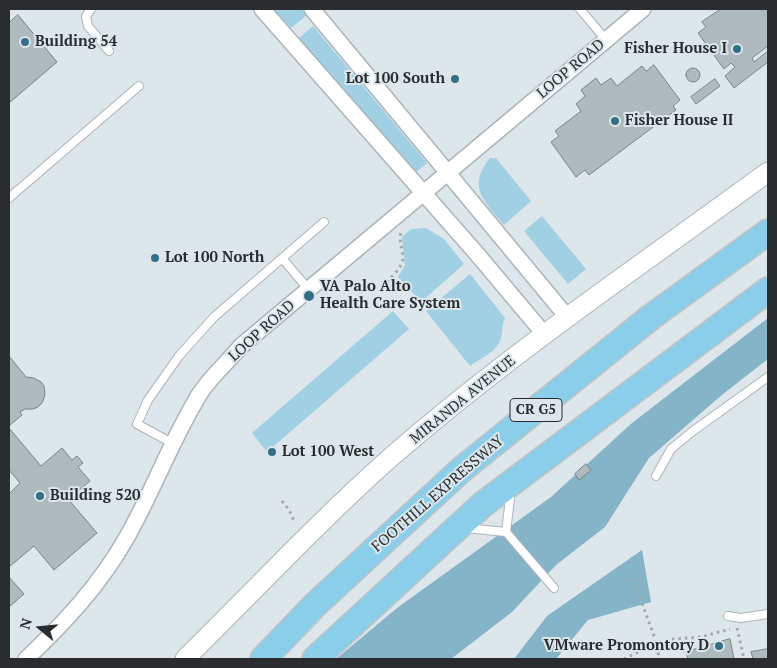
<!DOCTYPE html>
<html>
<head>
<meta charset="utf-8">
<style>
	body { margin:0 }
	#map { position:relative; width:777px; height:668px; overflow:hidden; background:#dce6eb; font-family:"PT Serif",serif }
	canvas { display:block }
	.frame { position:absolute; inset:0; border:10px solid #292d2f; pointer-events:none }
	.north { position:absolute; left:15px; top:603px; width:50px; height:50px; -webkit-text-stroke:4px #dce6eb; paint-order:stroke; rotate:287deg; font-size:14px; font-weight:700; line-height:20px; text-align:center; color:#292d2f }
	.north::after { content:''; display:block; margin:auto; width:18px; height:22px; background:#292d2f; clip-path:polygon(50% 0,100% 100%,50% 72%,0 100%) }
</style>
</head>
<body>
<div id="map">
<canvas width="777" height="668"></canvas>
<div class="frame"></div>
<div class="north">N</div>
</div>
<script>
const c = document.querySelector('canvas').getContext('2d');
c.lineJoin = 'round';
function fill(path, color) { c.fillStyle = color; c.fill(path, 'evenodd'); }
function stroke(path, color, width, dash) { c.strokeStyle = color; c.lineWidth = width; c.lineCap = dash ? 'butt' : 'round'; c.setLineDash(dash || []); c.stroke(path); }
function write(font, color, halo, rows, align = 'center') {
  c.font = font + ' "PT Serif",serif'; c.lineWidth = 4; c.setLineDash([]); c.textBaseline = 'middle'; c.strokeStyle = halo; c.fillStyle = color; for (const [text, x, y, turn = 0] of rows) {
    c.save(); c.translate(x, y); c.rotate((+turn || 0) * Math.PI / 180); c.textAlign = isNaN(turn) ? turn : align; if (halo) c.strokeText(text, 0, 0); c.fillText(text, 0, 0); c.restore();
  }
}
fill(new Path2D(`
	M273,9h29l5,6 -16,13z
	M313,26l114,137 -12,10 -117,-134z
	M490,158h6l35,43 -27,24c-19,-23 -38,-38 -14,-67z
	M542,216l44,53 -18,15 -44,-53z
	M426,228l18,11 20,25 -43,38 -23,-25 7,-12 -3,-28 9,-8z
	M470,274l35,44c-4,8 -2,13 -4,20 -3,13 -21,21 -31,28l-44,-55z
	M393,311l16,18 -142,123 -15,-19z`), '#a1cfe3');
fill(new Path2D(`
	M768,318v41l-45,35 -74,64 -44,69 -49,38 -44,47 -61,47h-115l61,-51 154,-111 81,-74z
	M642,550l9,52 -63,18 -32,39h-42l33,-43z`), '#85b3c7');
const building = new Path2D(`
	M721,9h47v37l-16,12 2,4 14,-11v11l-34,26 -9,-12 10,-9 -4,-4 -7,6 -26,-36 8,-6 -4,-5z
	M18,15l39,47 -48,41v-80z
	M654,65l26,35 -7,6 3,4 -87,65 -4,-5 -9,7 -25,-35 8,-6 -4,-5 26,-20 -5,-7 9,-8 -4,-6 15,-12 5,7 10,-7 6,8 25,-20 4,5z
	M686 75a7 7 0 1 1 14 0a7 7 0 1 1-14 0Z
	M715,79l5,7 -24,18 -5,-7z
	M9,356l17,21 8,1 7,4 3,4 1,9 -3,8 -4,4 -5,2h-8l-5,3 2,3 -13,11z
	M9,428l32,38 21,-18 10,12 5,-4 6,7 -5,4 12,14 -22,18 29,34 -43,37 -20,-24 -25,21v-73l11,-11 -11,-13z
	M586,464l5,6 -12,10 -4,-6z
	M9,577l15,17 -15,13z
	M730,639l4,20h-46l-2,-7z
	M768,649v10h-15l-2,-7z`);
fill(building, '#afbabe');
stroke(building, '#7a8388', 1);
const service = new Path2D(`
	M91,9l-5,7 2,10 21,25
	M580,9l26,31
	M9,198l130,-112
	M282,258l27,32
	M172,443l-35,-19 11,-24 31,-44 35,-39 110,-95
	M656,476l15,-27 22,-18 75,-54
	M511,490l-5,42 48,56
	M465,528l41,4
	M728,616l13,2 27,-4`);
const minor = new Path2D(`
	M262,9l215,245 68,81
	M312,9l256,309
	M26,659c39,-37 74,-74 101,-122 26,-46 44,-96 72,-142 11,-18 29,-33 42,-49l402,-337`);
const tertiary = new Path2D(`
	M185,659c68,-67 133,-137 205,-201 119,-104 251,-193 378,-286`);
const trunk = new Path2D(`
	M263,659l53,-55 145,-134 190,-153 117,-85
	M315,659l167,-154 286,-215`);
stroke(service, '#abb5ba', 10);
stroke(minor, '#abb5ba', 18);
stroke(tertiary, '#abb5ba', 21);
stroke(trunk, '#c3c4c5', 28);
stroke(new Path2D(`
	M387,282c6,-7 16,-15 16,-25 -1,-9 -4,-16 -2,-25
	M282,501l7,9 5,11
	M633,579l24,65 2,15
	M737,628l7,31
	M624,659l26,-13 24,-7 27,-2 29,-8`), '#a0a8ac', 3, [2.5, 4]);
stroke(service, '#fff', 8);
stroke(minor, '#fff', 15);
stroke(tertiary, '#fff', 19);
stroke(trunk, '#8aceea', 25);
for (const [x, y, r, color] of [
	[25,42,5,"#336f86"],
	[737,49,5,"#336f86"],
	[455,79,5,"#336f86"],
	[615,121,5,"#336f86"],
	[155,258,5,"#336f86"],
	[309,296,6,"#336f86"],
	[272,452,5,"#336f86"],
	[40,496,5,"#336f86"],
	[719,646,5,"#336f86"]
]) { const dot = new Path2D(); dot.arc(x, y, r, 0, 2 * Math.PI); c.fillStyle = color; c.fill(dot); stroke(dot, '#dce6eb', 2); }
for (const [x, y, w] of [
	[536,410,52]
]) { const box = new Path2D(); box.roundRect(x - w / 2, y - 11.5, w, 23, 4); c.fillStyle = '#dce6eb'; c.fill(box); stroke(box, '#292d2f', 1); }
write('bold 14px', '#292d2f', null, [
	["CR G5",536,410]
]);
write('bold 15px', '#292d2f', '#dce6eb', [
	["Building 54",35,42],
	["Fisher House I",727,49,"right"],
	["Lot 100 South",445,79,"right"],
	["Fisher House II",625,121],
	["Lot 100 North",165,258],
	["VA Palo Alto",320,287],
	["Health Care System",320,304],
	["Lot 100 West",282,452],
	["Building 520",50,496],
	["VMware Promontory D",709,646,"right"]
], 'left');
write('15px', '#292d2f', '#dce6eb', [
	["LOOP ROAD",571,69,-40],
	["LOOP ROAD",262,331,-42],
	["MIRANDA AVENUE",463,400,-39],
	["FOOTHILL EXPRESSWAY",438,494,-41]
]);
</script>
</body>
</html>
